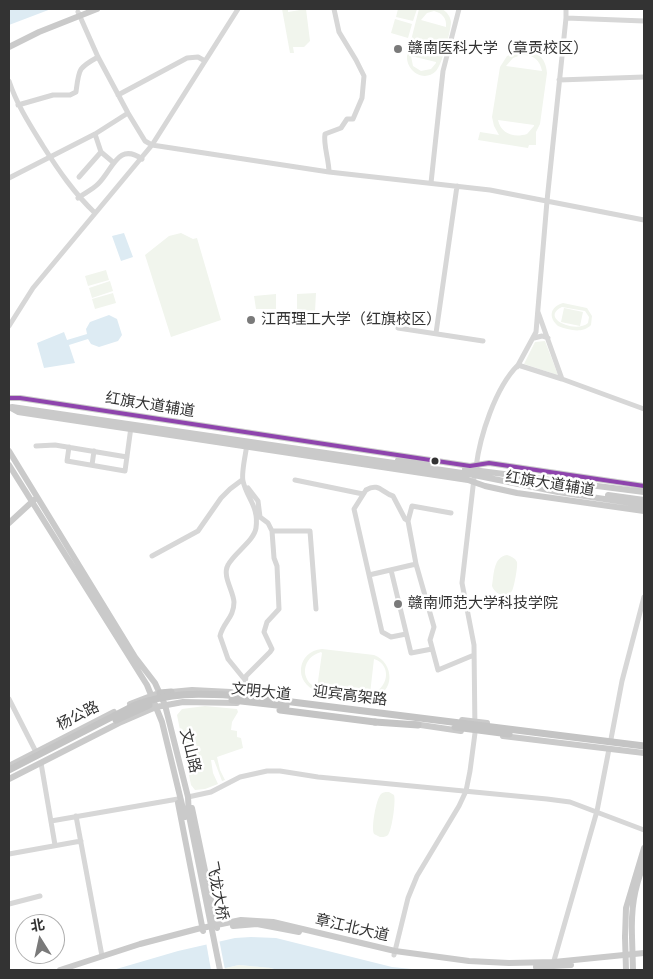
<!DOCTYPE html>
<html>
<head>
<meta charset="utf-8">
<style>
	body { margin:0 }
	#map { position:relative; width:653px; height:979px; overflow:hidden; background:#fff; font-family:"Work Sans","Noto Sans SC",sans-serif }
	canvas { display:block }
	.frame { position:absolute; inset:0; border:10px solid #333; pointer-events:none }
	.north { position:absolute; left:15px; top:914px; width:50px; height:50px; box-sizing:border-box; background:#fff; border:1px solid #adadad; border-radius:50%; rotate:350deg; font-size:14px; font-weight:700; line-height:20px; text-align:center; color:#333 }
	.north::after { content:''; display:block; margin:auto; width:18px; height:22px; background:#7a7a7a; clip-path:polygon(50% 0,100% 100%,50% 72%,0 100%) }
</style>
</head>
<body>
<div id="map">
<canvas width="653" height="979"></canvas>
<div class="frame"></div>
<div class="north">北</div>
</div>
<script>
const c = document.querySelector('canvas').getContext('2d');
c.lineJoin = 'round';
function fill(path, color) { c.fillStyle = color; c.fill(path, 'evenodd'); }
function stroke(path, color, width, dash) { c.strokeStyle = color; c.lineWidth = width; c.lineCap = dash ? 'butt' : 'round'; c.setLineDash(dash || []); c.stroke(path); }
function write(font, color, halo, rows, align = 'center') {
  c.font = font + ' "Work Sans","Noto Sans SC",sans-serif'; c.lineWidth = 5; c.setLineDash([]); c.textBaseline = 'middle'; c.strokeStyle = halo; c.fillStyle = color; for (const [text, x, y, turn = 0] of rows) {
    c.save(); c.translate(x, y); c.rotate((+turn || 0) * Math.PI / 180); c.textAlign = isNaN(turn) ? turn : align; if (halo) c.strokeText(text, 0, 0); c.fillText(text, 0, 0); c.restore();
  }
}
fill(new Path2D(`
	M282,9h6v3l18,-3 4,32 -6,6h-11l1,6h-4z
	M398,9h19l-4,12 -17,-4z
	M419,9h23c5,3 8,7 9,13 0,8 -9,43 -15,49 -12,12 -30,0 -29,-15zM434,11c8,2 13,7 12,16l-25,-7 6,-7zM411,56l25,6v1l-5,6 -10,2 -8,-5z
	M395,19l17,5 -4,14 -17,-5z
	M521,50c15,0 25,7 26,23l-7,51 -4,8v13h-7l-1,3 -50,-8 2,-8 19,3 -5,-9 -2,-9 8,-50 7,-11zM521,55c11,-1 19,4 21,16l-36,-5 7,-8zM498,120l36,5v1l-7,8c-13,4 -26,0 -29,-14z
	M181,233l12,6 4,-1 24,82 -50,17 -26,-82 24,-19z
	M106,270l3,10 -21,6 -3,-10z
	M110,281l3,10 -21,7 -3,-10z
	M113,293l3,10 -21,6 -3,-10z
	M316,293l-1,19 -18,-3v-15z
	M276,294v15h-20l-2,-13z
	M563,303l24,5 5,8 -1,9c-9,9 -22,5 -33,1 -10,-9 -8,-19 5,-23zM562,307l23,4 4,6 -1,6c-12,11 -49,-5 -26,-16z
	M564,308l19,4 -3,14 -19,-4z
	M545,341l13,34 -34,-11 11,-22z
	M507,555c4,1 8,3 10,7 1,4 -3,26 -5,29 -6,9 -17,3 -20,-5 2,-11 1,-29 15,-31z
	M322,649l52,6c21,8 21,39 -2,42 -15,2 -40,-4 -55,-6 -24,-8 -20,-40 5,-42zM321,652l1,1 -5,35c-18,-8 -15,-31 4,-36zM374,659c19,6 14,31 -4,35z
	M205,706l32,3 1,3 -6,10 -1,8 6,1v6l4,1 2,10 -26,9 3,13 5,10 -3,1 -8,-21h-3l2,13 5,11 -13,5 -10,1 -4,-5 -14,-70 5,-6z
	M389,792l5,3c2,6 -2,35 -6,40 -3,2 -4,2 -8,2l-6,-3c-3,-6 2,-35 7,-40 3,-2 4,-2 8,-2z
	M239,965l32,3 6,2h-60z`), '#f1f5ed');
fill(new Path2D(`
	M9,9h42l-42,16z
	M124,233l9,24 -12,4 -9,-25z
	M109,315l8,4 5,16 -4,6 -19,6 -8,-3 -3,-5 -19,6 6,18 -31,5 -7,-25 27,-11 3,8 20,-6 -1,-5 4,-7z
	M251,937l25,1 116,29 29,3h-144l-6,-2 -32,-3 -22,5h-104l65,-19 57,-13z`), '#ddebf3');
fill(new Path2D(`
	M219,939l6,31h-14l-5,-28z`), '#fff');
stroke(new Path2D(`
	M78,12l20,45 30,56 17,28 7,4 177,27 161,18 154,30
	M566,18l78,3
	M559,80l85,-3
	M9,81c8,24 21,44 34,65 16,25 31,47 52,67
	M118,95l69,-37 11,-1 7,4
	M18,105l35,-10h17l6,-3c3,-23 2,-24 22,-35
	M95,134l6,18 13,11
	M329,172c0,-12 -6,-28 -4,-38l16,-6 6,-9h6l9,-21 2,-22 -8,-16 -17,-28 -5,-23
	M79,177l22,-25
	M9,178l86,-44 33,-21
	M431,183l12,-112 16,-62
	M78,198c7,-5 15,-9 20,-14 15,-15 20,-42 44,-25
	M538,312l24,67
	M9,326l24,-38 119,-143 86,-136
	M398,328l85,13
	M436,333l21,-147
	M534,338l8,-2 6,2
	M518,365l44,14 82,30
	M517,367l19,-35 11,-131 19,-183v-9
	M36,446l19,-1 72,12
	M69,447l-2,14 58,10 6,-44
	M92,465l2,-14
	M476,467c4,-31 19,-79 42,-102
	M295,480l68,14
	M451,513l-39,-7 -4,15 8,43 18,63 -4,13 8,30 36,-15
	M272,531h38l6,78
	M152,556l46,-25 23,-33 9,-9 12,-9
	M391,570l20,83 21,-4
	M369,575l47,-11
	M406,634l-15,3 -9,-5 -28,-123 12,-19c13,-8 16,3 27,6l12,23 3,2
	M245,680l-17,-21 -8,-23c3,-14 14,-18 14,-34 -1,-12 -12,-26 -6,-37 6,-12 26,-24 28,-37 3,-22 -9,-29 -13,-47 -2,-8 3,-28 4,-37
	M244,694l2,-18 24,-24 2,-3 -8,-17 3,-10 12,-13 -2,-43 -3,-8 -2,-27 -4,-8 -8,-6 -2,-16 -10,-13
	M9,699l27,53
	M611,739l11,-58 22,-84
	M41,763l14,82
	M188,797l23,-5 29,-15 27,-6h13l38,6 229,22 23,3 74,28
	M76,816l26,140
	M51,821l127,-22
	M9,854l72,-13
	M9,904l31,-8
	M394,955l14,-57 9,-22 42,-70 7,-15 4,-20 5,-38 -1,-88 -12,-62 12,-105
	M553,964l44,-153 12,-62`), '#d7d7d7', 5);
stroke(new Path2D(`
	M9,47l30,-15 58,-23
	M9,398h11l450,68 19,-3 155,23
	M9,407l9,5 450,68 17,6 32,7 127,18
	M12,407l457,67 89,18 86,13
	M9,451l126,206 20,26 10,22 23,92 1,19
	M398,460l30,4
	M9,465l138,220 15,37 23,95
	M465,469l179,23
	M608,495l36,5
	M9,523l25,-23
	M171,692l21,-2 39,2
	M130,704l26,-10
	M462,720l25,3
	M414,724l47,7
	M503,736l141,17
	M9,766l105,-54
	M9,779l110,-56 37,-16 27,-5 54,1
	M178,803l25,128
	M192,808l25,120
	M233,926l24,-2 42,8
	M625,937l1,-29 18,-60
	M632,937c-1,-29 2,-47 12,-74
	M536,967l35,-2
	M60,970l80,-26 57,-15 44,-9 32,2 122,29 74,10 40,2 45,-1 90,-9`), '#cacaca', 6);
stroke(new Path2D(`
	M160,693l11,-1
	M375,722l43,3`), '#c4c4c4', 7);
stroke(new Path2D(`
	M189,816l31,154
	M625,937l1,33
	M632,937l1,33`), '#cacaca', 6);
stroke(new Path2D(`
	M232,700l54,6
	M280,710l95,12
	M116,720l33,-15
	M455,727l54,7
	M9,770l126,-65c41,-14 67,-11 109,-9l400,50`), '#c4c4c4', 7);
stroke(new Path2D(`
	M9,398h11l450,68 19,-3 155,23`), '#8e44ad', 4);
for (const [x, y, r, color] of [
	[398,49,5,"#7a7a7a"],
	[251,320,5,"#7a7a7a"],
	[435,461,4.5,"#333"],
	[398,604,5,"#7a7a7a"]
]) { const dot = new Path2D(); dot.arc(x, y, r, 0, 2 * Math.PI); c.fillStyle = color; c.fill(dot); stroke(dot, '#fff', 2); }
write('15px', '#333', '#fff', [
	["赣南医科大学（章贡校区）",408,49],
	["江西理工大学（红旗校区）",261,320],
	["赣南师范大学科技学院",408,604]
], 'left');
write('15px', '#333', '#fff', [
	["红旗大道辅道",150,405,9],
	["红旗大道辅道",550,484,9],
	["文明大道",261,692,6],
	["迎宾高架路",350,696,7],
	["杨公路",78,716,-27],
	["文山路",190,751,76],
	["飞龙大桥",217,891,79],
	["章江北大道",352,928,13]
]);
</script>
</body>
</html>
